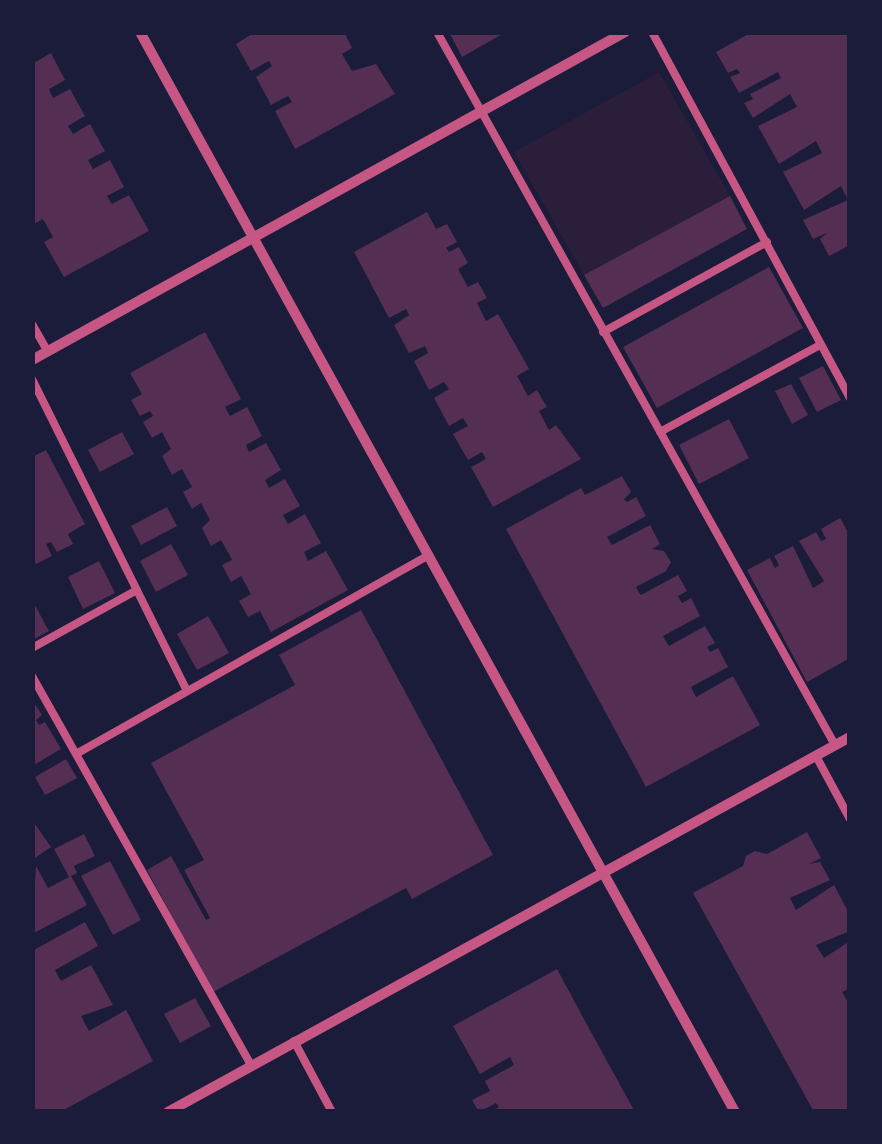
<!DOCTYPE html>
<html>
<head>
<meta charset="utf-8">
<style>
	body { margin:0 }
	#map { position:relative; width:882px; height:1144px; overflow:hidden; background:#1b1b3a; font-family:Montserrat,sans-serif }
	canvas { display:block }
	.frame { position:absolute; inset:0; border:35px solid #1b1b3a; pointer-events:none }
</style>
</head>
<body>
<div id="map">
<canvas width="882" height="1144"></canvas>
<div class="frame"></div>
</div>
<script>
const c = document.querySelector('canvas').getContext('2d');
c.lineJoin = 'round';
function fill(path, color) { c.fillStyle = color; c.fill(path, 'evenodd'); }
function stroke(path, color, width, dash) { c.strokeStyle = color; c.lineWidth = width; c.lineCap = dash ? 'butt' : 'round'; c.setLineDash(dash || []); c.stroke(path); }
fill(new Path2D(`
	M659,72l71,124 -146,79 -70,-123z`), '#2a1e3b');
fill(new Path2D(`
	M255,32h89l8,16 -10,6 10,17 24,-7 19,30 -100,55 -20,-38 17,-9 -4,-6 -17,9 -15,-28 16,-11 -3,-5 -18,10 -15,-27z
	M449,32h57l-44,25z
	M752,32h98v213l-21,11 -9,-17 7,-6 -14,6 -10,-19 45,-20 -7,-14 -37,24 -21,-38 39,-19 -6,-12 -37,23 -21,-38 39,-19 -7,-13 -37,24 -9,-15 9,-4 -3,-5 31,-16 -3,-6 -39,21 -9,-16 10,-4 -3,-4 -9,4 -12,-21z
	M51,53l14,27 -16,9 4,9 17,-9 15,27 -17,10 5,8 17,-10 15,27 -17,9 5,9 17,-9 14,27 -17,9 5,8 17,-9 20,36 -85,46 -20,-35 9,-5 -10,-18 -11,6v-161z
	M730,196l17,33 -144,79 -19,-33z
	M427,212l9,17 11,-5 10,18 -11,6 3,4 10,-5 9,16 -10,6 10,18 10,-5 9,16 -10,5 9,18 12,-7 31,55 -12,7 11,20 9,-6 10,17 -8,4 10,19 7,-5 25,34 -88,48 -22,-40 15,-8 -4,-7 -14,8 -15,-26 15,-8 -5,-8 -14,8 -15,-28 15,-9 -5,-7 -15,8 -15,-29 14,-8 -3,-7 -16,7 -15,-28 15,-10 -3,-6 -17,9 -35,-66z
	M769,267l34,61 -146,80 -34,-61z
	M205,332l36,67 -16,8 5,9 17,-9 15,29 -16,9 3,7 17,-9 15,27 -16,10 4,8 16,-9 15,27 -17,9 5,9 17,-10 16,29 -17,9 4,9 18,-10 22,39 -77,42 -11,-21 -12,6 -9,-16 12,-7 -10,-18 -10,6 -9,-17 10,-5 -2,-4 -9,-16 -10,6 -9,-18 8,-8 -9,-17 -9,6 -9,-17 9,-5 -10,-18 -10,6 -10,-19 9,-7 -9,-17 -10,6 -9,-16 10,-6 -3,-5 -10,5 -9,-16 11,-6 -12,-21z
	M823,366l18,34 -24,12 -18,-34z
	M791,384l17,31 -16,9 -17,-33z
	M729,419l20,39 -50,26 -20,-39z
	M122,432l12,22 -34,18 -12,-22z
	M46,450l39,74 -17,10 5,10 -16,8 -6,-10 -5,2 6,12 -16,8 -4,-7v-100z
	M622,476l9,16 -7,7 3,3 9,-5 10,19 -39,21 5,8 38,-20 10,19 -8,5 12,2 7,11 -5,9 -30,16 2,4 3,4 37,-20 9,16 -9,5 4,7 9,-5 9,18 -37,20 2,4 4,6 36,-20 10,17 -8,4 3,5 8,-4 10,19 -37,20 5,10 37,-21 27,49 -114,62 -140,-258 75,-41 4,7z
	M167,507l10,19 -36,19 -10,-19z
	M840,518l10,18v122l-43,24 -60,-112 23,-12 5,10 4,-3 -5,-9 19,-10 20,42 5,-3 6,-4 -25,-40 17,-9 5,9 5,-2 -5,-10z
	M171,544l17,31 -32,17 -16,-31z
	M99,561l16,32 -32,16 -15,-32z
	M32,600l17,31 -17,9z
	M361,610l132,245 -81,44 -6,-11 -193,104 -66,-122 24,-14 35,64 4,-2 -26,-48 20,-10 -53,-97 144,-78 -16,-30z
	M208,616l21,37 -32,17 -20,-36z
	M32,700l10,15 -6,5 3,5 6,-3 16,27 -29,17z
	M66,759l11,19 -32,17 -10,-18z
	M32,820l19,27 -19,13z
	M807,832l14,26 -12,6 11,-2 10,18 -40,18 6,12 38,-25 16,30v16l-34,14 8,13 26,-17v47l-8,4 8,14v106h-36l-121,-219 50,-27 3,-10 9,-5 12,3z
	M84,834l11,22 -21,10 3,7 -8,4 -15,-28z
	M110,861l31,59 -28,15 -32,-59z
	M36,866l12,22 23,-12 16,29 -55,29z
	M85,922l13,24 -43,24 2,4 4,7 30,-16 22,40 -32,11 8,15 37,-21 27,51 -93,51h-25l-3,-161z
	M557,969l28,52 50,91h-144l8,-5 -3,-4 -17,9 -7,-12 18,-9 -5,-10 29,-16 -4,-8 -30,17 -27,-48z
	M195,998l16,28 -31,17 -16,-29z`), '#542f53');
stroke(new Path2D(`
	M437,32l398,713
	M652,32l198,366
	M32,324l16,28
	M603,332l164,-90
	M32,379l155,312
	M660,432l160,-87
	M32,648l105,-58
	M32,676l219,389
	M76,754l353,-199
	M816,756l34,63
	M294,1041l38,71`), '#c65784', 8);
stroke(new Path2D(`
	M140,32l595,1080
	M32,360l593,-328
	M168,1112l682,-375`), '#c65784', 10);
</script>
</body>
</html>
